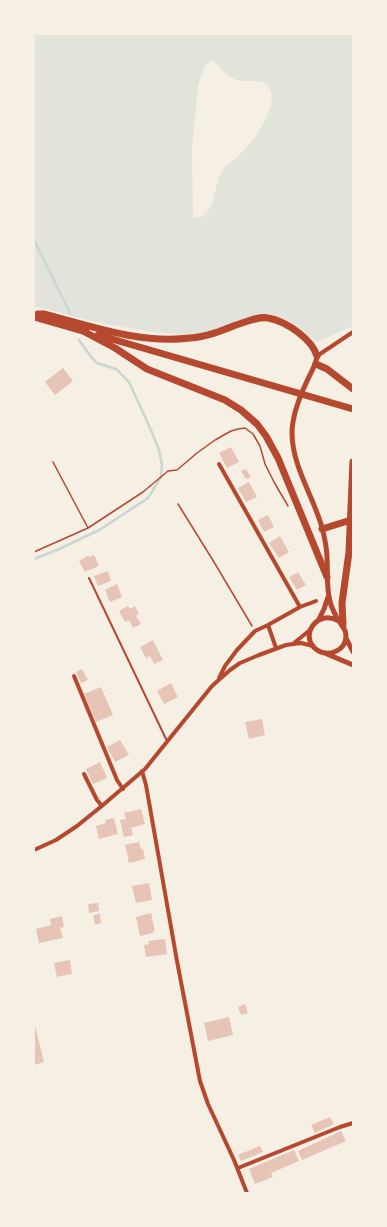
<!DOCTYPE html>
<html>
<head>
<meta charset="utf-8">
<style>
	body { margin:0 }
	#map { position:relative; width:387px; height:1227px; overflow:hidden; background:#f6efe4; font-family:"Exo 2",sans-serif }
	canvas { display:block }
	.frame { position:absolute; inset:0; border:35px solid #f6efe4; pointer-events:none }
</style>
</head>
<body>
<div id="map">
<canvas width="387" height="1227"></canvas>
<div class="frame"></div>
</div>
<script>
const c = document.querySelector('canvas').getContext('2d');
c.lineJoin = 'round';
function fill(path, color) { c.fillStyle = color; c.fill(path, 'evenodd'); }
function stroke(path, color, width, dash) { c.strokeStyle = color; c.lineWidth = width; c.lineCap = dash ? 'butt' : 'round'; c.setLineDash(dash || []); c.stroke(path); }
fill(new Path2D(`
	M34,34h319v292l-36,16c-11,-8 -19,-17 -32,-23 -27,-12 -49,6 -75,13 -11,3 -22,3 -33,2 -35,-2 -68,-9 -102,-17 -11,-2 -32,-11 -41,-10zM211,61h2c7,6 13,14 21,18 12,6 32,-5 37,13 2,7 0,14 -3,21 -7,18 -15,29 -29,42 -6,5 -13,10 -18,17 -7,11 -5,48 -27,46l-1,-2 -1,-69 6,-61 6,-18 4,-5z`), '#e2e4dc');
stroke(new Path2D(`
	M34,240l36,73
	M34,559l23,-9 44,-21 47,-31 13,-21 1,-12 -3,-15 -8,-20 -22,-48 -13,-13 -19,-6 -5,-5 -13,-18`), '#c9d6d2', 2.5);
fill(new Path2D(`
	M63,368l10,13 -18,14 -10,-13z
	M231,447l8,15 -12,6 -8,-15z
	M246,469l5,8 -5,2 -5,-8z
	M249,482l8,15 -11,5 -8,-14z
	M268,515l6,12 -10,5 -6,-12z
	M280,536l9,16 -10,6 -10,-15z
	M94,555l5,11 -14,6 -6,-11 9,-5 1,1z
	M108,571l3,10 -13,5 -4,-10z
	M298,572l8,13 -9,5 -8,-13z
	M117,584l5,13 -12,5 -5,-12z
	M128,606l2,3 5,-3 4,8 -3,2 5,8 -8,4 -4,-8 -4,2 -6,-11z
	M153,640l10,20 -9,4 -4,-8 -4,2 -6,-11z
	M82,669l6,11 -7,3 -5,-11z
	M171,683l7,14 -14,7 -7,-13z
	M101,687l12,28 -17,7 -12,-28z
	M262,719l3,16 -16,4 -4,-17z
	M120,740l9,15 -14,7 -8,-15z
	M100,762l7,16 -14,6 -7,-15z
	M141,809l4,15 -14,4 2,7 -9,2 -4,-17 6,-1 -2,-6z
	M114,818l4,16 -19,5 -3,-13 10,-3 -1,-3z
	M139,842l2,7h2l2,10 -16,4 -4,-18z
	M149,883l3,17 -16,3 -4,-17z
	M98,903l1,8 -10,2 -1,-9z
	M151,913l4,18h-2v2l-13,3 -4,-19z
	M100,914l1,9 -6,2 -2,-10z
	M62,916l2,11 -4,1 3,10 -24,5 -3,-14 15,-4 -1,-6z
	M165,939l2,15 -21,3 -2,-12 5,-1 -1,-3z
	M70,960l2,14 -15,3 -3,-14z
	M245,1004l3,9 -7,2 -3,-8z
	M229,1017l4,18 -25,6 -4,-18z
	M34,1022l10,40 -10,3z
	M330,1117l4,7 -19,9 -4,-8z
	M341,1131l5,10 -44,19 -4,-9z
	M260,1146l3,6 -22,9 -3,-6z
	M294,1150l5,11 -28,12 2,4 -18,7 -6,-15z`), '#e6c5b7');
stroke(new Path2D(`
	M53,462l35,66
	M178,504l36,58 38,64
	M34,552l54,-24 55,-36 25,-21 9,-1 20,-17 18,-13 16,-9 7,-2 7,-1 8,6 7,12 5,18 9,18 14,24`), '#b5482f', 1.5);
stroke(new Path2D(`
	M89,578l78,163`), '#b5482f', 2);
stroke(new Path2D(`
	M317,356l36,-24
	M219,464l81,143
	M268,625l8,23
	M294,643l16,-13
	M74,676l43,104 6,9
	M219,678l6,-12 12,-16 18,-19 13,-6 32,-18 16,-6
	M142,771l4,14 31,176 23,120 8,23 26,56 13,33
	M84,774l13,26 5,6
	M34,850l22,-10 21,-14 26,-21 42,-36 67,-83 18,-16 10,-7 19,-8 27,-10 15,-2 12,3
	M238,1168l102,-41 13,-4`), '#b5482f', 4);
stroke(new Path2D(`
	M317,356c-1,9 -6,16 -10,25 -7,15 -15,35 -15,52 0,34 23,66 31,98 2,9 4,18 4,27 1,14 -1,29 3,43 1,6 5,13 8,19 4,5 8,9 8,16 0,14 -17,22 -29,14 -19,-13 0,-42 22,-29
	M319,619l5,-10 4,-12
	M346,638l7,14
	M327,654l26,11`), '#b5482f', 5);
stroke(new Path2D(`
	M34,316l4,-2h6c46,12 96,30 146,24 16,-1 31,-7 46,-13 10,-3 22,-9 32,-7 18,3 44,21 49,38
	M34,317l52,15
	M83,331l32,17 32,21 78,31 16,10 16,14 9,12 12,22 49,119
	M98,335l255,74
	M316,364l11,5 26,20
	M322,529l29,-9
	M343,625l-1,-22 7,-51 4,-90`), '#b5482f', 7);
</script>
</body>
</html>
